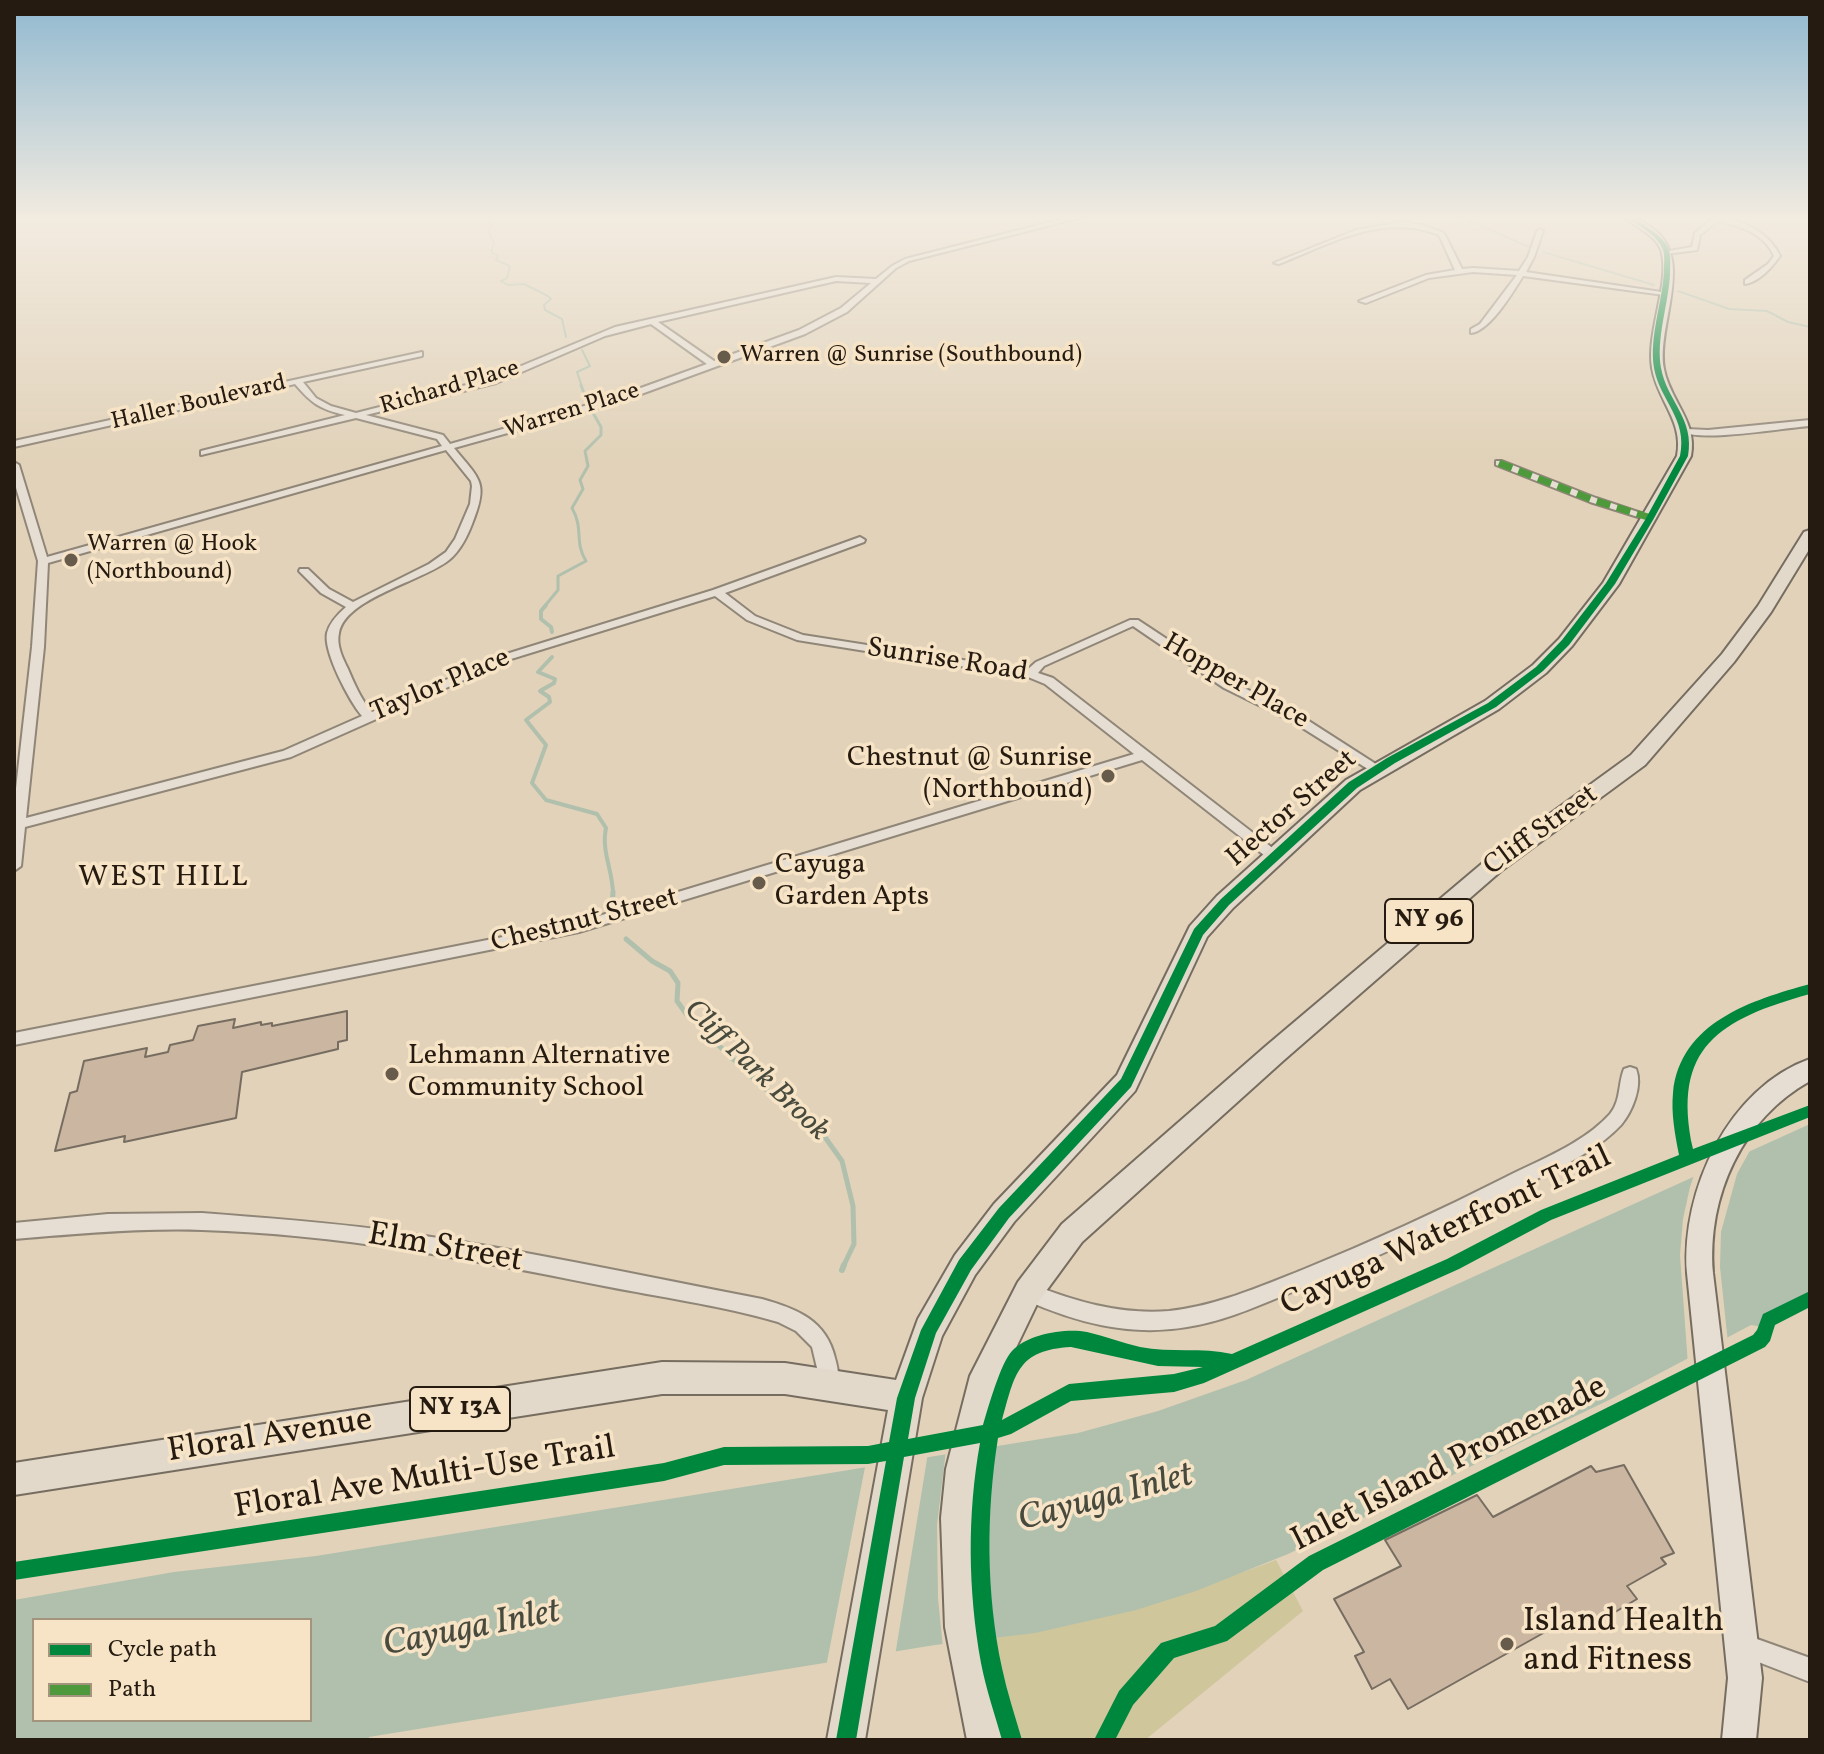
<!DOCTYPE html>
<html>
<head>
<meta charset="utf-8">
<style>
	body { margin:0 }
	#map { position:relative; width:1824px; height:1754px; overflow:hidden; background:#e1d2b9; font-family:Vollkorn,serif }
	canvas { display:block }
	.frame { position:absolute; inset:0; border:16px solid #251b11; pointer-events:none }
	.legend { position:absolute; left:32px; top:1618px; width:280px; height:104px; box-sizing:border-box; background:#f7e4c6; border:2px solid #a3947e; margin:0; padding:10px 14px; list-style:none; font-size:24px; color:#251b11 }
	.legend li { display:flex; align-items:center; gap:16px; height:40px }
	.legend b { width:40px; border:2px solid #a3947e }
</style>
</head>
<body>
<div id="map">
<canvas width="1824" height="1754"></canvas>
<div class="frame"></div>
<ul class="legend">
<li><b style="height:10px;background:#00873e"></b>Cycle path</li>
<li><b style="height:10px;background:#4e993c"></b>Path</li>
</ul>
</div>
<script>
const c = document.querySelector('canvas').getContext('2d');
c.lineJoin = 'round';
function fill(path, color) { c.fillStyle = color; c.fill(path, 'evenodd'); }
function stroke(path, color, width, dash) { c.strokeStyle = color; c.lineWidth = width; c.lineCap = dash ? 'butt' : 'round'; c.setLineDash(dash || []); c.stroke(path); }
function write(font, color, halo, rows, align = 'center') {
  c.font = font + ' Vollkorn,serif'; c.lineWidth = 7; c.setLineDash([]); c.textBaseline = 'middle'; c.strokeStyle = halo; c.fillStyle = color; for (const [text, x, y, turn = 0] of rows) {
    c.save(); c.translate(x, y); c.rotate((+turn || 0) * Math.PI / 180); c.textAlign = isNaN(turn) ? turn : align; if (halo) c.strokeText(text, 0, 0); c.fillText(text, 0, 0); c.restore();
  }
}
fill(new Path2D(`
	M1276,1560l27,51 -158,129h-125l-26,-102c98,-13 190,-43 282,-78z`), '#cfc69b');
fill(new Path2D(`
	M1810,1124v172l-44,21 -3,10 -12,-2 -142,75 -321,154 -92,37 -60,19 -101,23 -100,12 -566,92 -1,3h-354v-140l160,-28 142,-16 762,-123 80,-22 88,-31zM34,1620h276v100h-276z`), '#b0c0ac');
fill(new Path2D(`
	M1753,1145l-16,29 -16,58 -1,35 8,76 -40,22 -8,-110 3,-36 7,-32 5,-15z
	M994,1442l-9,86 9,114 -51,6 -5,-50 -1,-73 9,-75z
	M928,1453l-33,203 -69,11 40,-205z`), '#e1d2b9');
stroke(new Path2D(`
	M487,217l5,10 -4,4 6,11 -3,10 7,4 -2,4 14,6 -3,12 -6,3 7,4 16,-1 24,12 3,3 -7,6 1,5 17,9 4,18
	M1461,217l68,30
	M1543,252l111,33
	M1678,291l51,18 38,2 21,11 22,5
	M582,350l8,16 -13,6 5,15`), '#b0c0ac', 2);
stroke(new Path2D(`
	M581,385l6,17
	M544,607l14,-17v-14l28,-15c-12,-19 -2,-32 -14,-53l11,-19 -3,-9 8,-14 -3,-15 16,-16v-8l-8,-14`), '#b0c0ac', 3);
stroke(new Path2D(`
	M546,605l-5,6v8l10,8 1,5
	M552,657l-14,15 17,7 -1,4 -14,8 9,6 1,5 -24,18 20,25 -14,38 14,17 51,14 9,14c-5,23 7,43 7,66`), '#b0c0ac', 4);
stroke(new Path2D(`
	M612,909l1,-17
	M626,939l26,22 18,10 8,12 -1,18 10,14 17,12 11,15 49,46 53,38 25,35 11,45 1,38 -11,23`), '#b0c0ac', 5);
stroke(new Path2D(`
	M842,1270l2,-5`), '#b0c0ac', 6);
const building = new Path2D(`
	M347,1011v29l-9,2v7l-96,23 -6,46 -112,24 1,-6 -70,15 15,-58 7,-2 7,-30 63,-13 -2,9 23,-5 2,-7 23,-5 5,-14 37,-7 -2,9 28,-6v3l11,-2v3z
	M1624,1465l50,88 -13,5 5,6 -39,22 10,13 -47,28 -11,-14 -171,96 -18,-30 -18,10 -17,-33 9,-4 -30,-53 67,-33 -16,-26 92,-45 16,22 98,-51 5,6z`);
fill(building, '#cbb6a2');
stroke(building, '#766d60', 2);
const minor = new Path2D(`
	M1070,217h13l-174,44 -13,7 -49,44 -42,22 -183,67 -168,47c26,32 35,34 18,76 -5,13 -12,27 -23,36 -26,21 -104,38 -110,73 -3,12 4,26 9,36 6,14 13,31 24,43l131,-57 210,-65 147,-53 5,3 -1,2 -139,51 30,23 48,19 224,35 9,-8 94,-42h8l94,62 69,34 81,52 -1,3h-10l-78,-49 -69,-34 -91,-62 -89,40 -6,7 15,5 226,175 2,3 -2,3h-10l-127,-99 -563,172 -565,113v-12l565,-111 555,-168 -89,-70 -17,-7 -231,-37 -50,-20 -32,-24 -204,63 -220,98 -266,70 -4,39 -7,5v-65l18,-159 6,-86 -24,-80v-19l5,3 28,92 395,-111 -5,-7 -81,-21 -155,37v-4l144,-36c-25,-6 -33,-11 -50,-31l-281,63v-6l408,-89v4l-119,26 13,16 15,8 25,7 134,-34 125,-52 221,-50 40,2 16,-13 13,-7zM836,281l35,2 -30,25 -42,22 -85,31 -56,-39zM651,324l56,40 -91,33 -166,47 -7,-9 -77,-20 130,-32 109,-47zM446,450l25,31 1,5 -2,18 -15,35 -9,13 -17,12 -76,38 -24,-13 -21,-20h-8l-1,2 22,22 25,14c-8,7 -16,15 -19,26 -4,19 23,69 35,83l-79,35 -257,67 18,-171 4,-84z
	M1714,217c25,0 55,15 66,39 -8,11 -21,26 -35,28v-4l23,-16 6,-8c-10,-23 -34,-30 -56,-35l-18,14 -3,15 -31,4 -3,-2 29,-5 3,-14z
	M1401,222l21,3 22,8 18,36 11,-1 46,3 9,-14 9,-26 3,-2 3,2 -9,26 -8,15 142,21 -4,2 -141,-19c-10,16 -33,55 -52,57v-4l9,-5 37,-49 -44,-3 -44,6 -63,25 -7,-2 67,-26 29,-5 -16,-35c-57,-22 -107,8 -160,29l-5,-1 82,-33z
	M1810,420v6c-27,2 -107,16 -127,6l4,-3 21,1z
	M1496,461h6l94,37 60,20 -5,3 -61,-19 -94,-37z
	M1630,1067l6,2c7,17 -4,43 -15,56 -27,29 -70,46 -104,64 -70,36 -142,69 -215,99 -38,15 -75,33 -115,39 -58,10 -113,-5 -166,-29l-2,-6 2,-6 7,-3c46,18 91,32 141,28 47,-5 90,-24 133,-41 69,-28 137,-59 204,-93 34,-17 78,-34 104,-63 11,-13 8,-30 14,-45z
	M202,1213c63,5 126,9 188,18 125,17 248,44 372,68 35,10 64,21 73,59 3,11 5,21 1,31l-7,3 -7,-3 -10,-42 -16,-16 -18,-9c-58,-17 -119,-25 -179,-37 -130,-26 -263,-51 -397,-55 -63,-2 -125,4 -188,9v-16l94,-9z
	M1743,1634l67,24v24l-75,-29 -3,-8 3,-8z`);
const secondary = new Path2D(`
	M1810,1059v22c-68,38 -103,115 -97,192l49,405 -6,62h-34l6,-62 -41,-405c-6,-82 41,-185 123,-214z`);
const primary = new Path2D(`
	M1624,217c13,0 18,4 28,11 44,31 4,97 12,141 6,32 34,53 27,87l-72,128 -47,62 -26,27 -47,36 -139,81 -127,118 -26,29 -72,154 -121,131 -39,53 -33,61 -20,62 -57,342h-38l61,-330 -103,-16h-123l-648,101v-32l648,-101 123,1 111,17 22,-61 37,-64 39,-51 123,-129 73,-149 27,-30 129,-116 139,-79 48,-36 26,-26 44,-56 74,-127c7,-35 -20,-56 -25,-88 -6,-36 19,-87 9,-118 -5,-15 -26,-23 -37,-33z
	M1810,530v18l-39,64 -37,50 -89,103 -144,106 -217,189 -202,182 -44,60 -37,77 -23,90 -3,49 6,109 24,113h-38l-22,-113 -4,-109 5,-49 24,-93 48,-94 44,-58 204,-178 219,-185 146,-106 91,-101 36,-48 46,-74z`);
stroke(minor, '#908678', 4);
stroke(secondary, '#766d60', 4);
stroke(primary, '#766d60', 4);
fill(minor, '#e6ded2');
fill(secondary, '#e6ded2');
fill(primary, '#e2d9ca');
stroke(new Path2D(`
	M1499,463l94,37 58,18`), '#4e993c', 7, [14, 7]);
fill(new Path2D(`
	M1627,217c9,0 14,6 21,11 8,5 18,13 21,22 2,8 1,18 1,25 -2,31 -14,63 -9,93 6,33 34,51 27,88l-35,64 -38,64 -46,61 -26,26 -47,36 -101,56 -38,25 -128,117 -26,30 -72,152 -122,131 -38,52 -35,63 -21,65 -7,41 75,-14c5,-17 18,-63 29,-74 16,-17 53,-23 75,-19 18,4 35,11 53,15 31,6 62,0 92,7l215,-95 94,-49 138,-55c-4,-21 -8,-41 -6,-62 7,-71 79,-93 137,-109v10c-90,25 -139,53 -117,155l117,-44v12l-259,103 -92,49 -255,114 -30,9 -103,9 -60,33 -13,4c-12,75 -12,155 4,230 5,24 13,48 20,72h-20c-7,-25 -16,-51 -21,-77 -13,-72 -14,-148 -1,-220l-76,14 -48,283h-20l50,-279 -18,3 -144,1 -60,16 -650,99v-18l650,-99 60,-16 144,-1 21,-4 8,-44 24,-68 38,-70 40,-52 122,-129 73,-150 27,-30 128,-117 38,-24 101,-55 48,-36 26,-27 44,-57 39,-63 35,-64c8,-37 -20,-55 -26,-88 -5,-33 9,-66 10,-99 0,-5 1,-13 -1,-19 -5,-15 -25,-24 -36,-33zM1071,1347l87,19 45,1 -29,7 -105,10 -67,36c13,-46 15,-70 69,-73z
	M1810,1291v16l-35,18 -5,16 -5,6 -442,223 -96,71 -53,17 -41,47 -18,35h-21l25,-49 42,-48 54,-17 94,-70 444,-221 4,-5 6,-16z`), '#00873e');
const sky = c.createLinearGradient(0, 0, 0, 463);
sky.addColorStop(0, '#91b9d0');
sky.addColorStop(0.47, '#f2ebe0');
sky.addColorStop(1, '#f2ebe000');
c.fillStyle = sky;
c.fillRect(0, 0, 1824, 463);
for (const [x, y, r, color] of [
	[724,357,8,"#675b4c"],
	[71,560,8,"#675b4c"],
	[1108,776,8,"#675b4c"],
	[759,883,8,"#675b4c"],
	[392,1074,8,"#675b4c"],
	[1507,1644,8,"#675b4c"]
]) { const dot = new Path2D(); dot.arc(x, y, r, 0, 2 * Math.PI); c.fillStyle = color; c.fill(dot); stroke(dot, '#f7e4c6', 3); }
write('24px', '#251b11', '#f7e4c6', [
	["Warren @ Sunrise (Southbound)",740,357],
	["Warren @ Hook",87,546],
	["(Northbound)",87,574]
], 'left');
write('24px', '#251b11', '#f7e4c6', [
	["Richard Place",450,389,-16],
	["Haller Boulevard",199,404,-13],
	["Warren Place",572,412,-17]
]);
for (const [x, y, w] of [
	[1429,921,88],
	[460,1409,100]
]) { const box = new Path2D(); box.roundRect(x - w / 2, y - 22, w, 44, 6); c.fillStyle = '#f7e4c6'; c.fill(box); stroke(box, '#251b11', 2); }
write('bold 26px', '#251b11', null, [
	["NY 96",1429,921],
	["NY 13A",460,1409]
]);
write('28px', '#251b11', '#f7e4c6', [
	["Sunrise Road",947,662,9],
	["Hopper Place",1235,683,30],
	["Taylor Place",441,687,-23],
	["Hector Street",1293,810,-41],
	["Cliff Street",1542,832,-36],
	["Chestnut Street",585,922,-14]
]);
write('28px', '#251b11', '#f7e4c6', [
	["Chestnut @ Sunrise",1092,760,"right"],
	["(Northbound)",1092,792,"right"],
	["Cayuga",775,867],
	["Garden Apts",775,899],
	["Lehmann Alternative",408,1058],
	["Community School",408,1090]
], 'left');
c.letterSpacing = '2px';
write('30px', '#251b11', '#f7e4c6', [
	["WEST HILL",164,879]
]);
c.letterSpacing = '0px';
write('italic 30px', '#484a3e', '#f7e4c6', [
	["Cliff Park Brook",755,1072,44]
]);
write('34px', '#251b11', '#f7e4c6', [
	["Cayuga Waterfront Trail",1447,1233,-25],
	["Elm Street",445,1250,10],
	["Floral Avenue",270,1438,-9],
	["Inlet Island Promenade",1450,1466,-27],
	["Floral Ave Multi-Use Trail",425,1480,-9]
]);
write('34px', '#251b11', '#f7e4c6', [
	["Island Health",1523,1624],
	["and Fitness",1523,1663]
], 'left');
write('italic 36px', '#484a3e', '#f7e4c6', [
	["Cayuga Inlet",1106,1500,-15],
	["Cayuga Inlet",472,1631,-11]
]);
</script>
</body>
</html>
